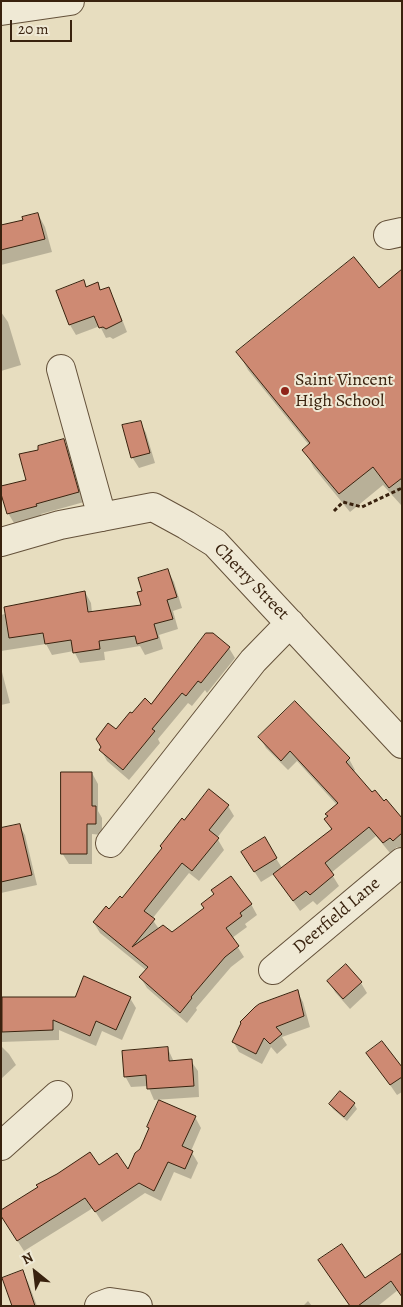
<!DOCTYPE html>
<html>
<head>
<meta charset="utf-8">
<style>
	body { margin:0 }
	#map { position:relative; width:403px; height:1307px; overflow:hidden; background:#e7ddbf; font-family:Alegreya,serif }
	canvas { display:block }
	.frame { position:absolute; inset:0; border:2px solid #39220e; pointer-events:none }
	.north { position:absolute; left:10px; top:1247px; width:50px; height:50px; -webkit-text-stroke:4px #efe9d5; paint-order:stroke; rotate:331deg; font-size:14px; font-weight:700; line-height:20px; text-align:center; color:#39220e }
	.north::after { content:''; display:block; margin:auto; width:18px; height:22px; background:#39220e; clip-path:polygon(50% 0,100% 100%,50% 72%,0 100%) }
	.scale { position:absolute; left:10px; top:20px; width:62px; height:22px; box-sizing:border-box; border:2px solid #39220e; border-top:0; padding-left:6px; font-size:15px; line-height:18px; white-space:nowrap; color:#39220e; -webkit-text-stroke:4px #efe9d5; paint-order:stroke }
</style>
</head>
<body>
<div id="map">
<canvas width="403" height="1307"></canvas>
<div class="frame"></div>
<div class="north">N</div>
<div class="scale">20 m</div>
</div>
<script>
const c = document.querySelector('canvas').getContext('2d');
c.lineJoin = 'round';
function fill(path, color) { c.fillStyle = color; c.fill(path, 'evenodd'); }
function stroke(path, color, width, dash) { c.strokeStyle = color; c.lineWidth = width; c.lineCap = dash ? 'butt' : 'round'; c.setLineDash(dash || []); c.stroke(path); }
function write(font, color, halo, rows, align = 'center') {
  c.font = font + ' Alegreya,serif'; c.lineWidth = 4; c.setLineDash([]); c.textBaseline = 'middle'; c.strokeStyle = halo; c.fillStyle = color; for (const [text, x, y, turn = 0] of rows) {
    c.save(); c.translate(x, y); c.rotate((+turn || 0) * Math.PI / 180); c.textAlign = isNaN(turn) ? turn : align; if (halo) c.strokeText(text, 0, 0); c.fillText(text, 0, 0); c.restore();
  }
}
fill(new Path2D(`
	M38,214l7,13 7,25 -51,13v-38l23,-7z
	M402,271v233l-1,1 -18,-20 -33,27 -36,-44 -10,-18 5,-5 -61,-75 -10,-18 140,-63z
	M83,282l4,6 10,-4 4,7 7,-2 6,10 13,33 -14,7 -3,-2 -4,1 -6,-12 -24,9 -6,-10z
	M1,312l7,10 13,43 -20,6z
	M140,422l6,11 9,30 -16,5 -7,-11z
	M63,440l6,10 15,52 -43,12 1,2 -28,7 -6,-10 19,-32 13,-31z
	M168,571l6,11 8,26 -9,3 5,18 -19,6 4,14 -18,6 -5,-9 -36,6 1,8 -25,3 -6,-12 -22,4 -6,-11 -45,7v-36l84,-23 6,11 1,10 51,-7 1,-14z
	M229,648l6,10 -28,35 -2,-3 -13,16 -4,-3 -30,36 2,4 -31,37 -22,-19 -6,-11 15,-19 16,-16 19,-10z
	M1,668l9,35 -9,2z
	M260,737l89,22 6,11 -2,2 19,22 30,26v29l-2,2 -3,-4 -7,6 -14,-17 -45,37 8,13 -22,19 -4,-4 -13,10 -26,-37 -13,8 -19,-30 22,-13 18,29 50,-37 -6,-11 3,-3 -2,-3 10,-9 -40,-44 -9,9 -22,-22z
	M92,773l6,11v27l4,7v17l-10,-1v30h-23l-7,-11z
	M228,806l6,10 -17,22 7,12 -25,31 -10,-8 -37,46 7,10 13,5 79,-30 6,11 -12,9 2,3 -15,11 12,19 -13,10 -35,41 1,2 -10,13 -40,-35 -6,-10 6,-7 -47,-38 -6,-10 28,-23 63,-78z
	M19,825l6,10 12,50 -36,8v-64z
	M329,982l32,1 6,10 -17,16 -15,-17z
	M297,991l6,11 7,25 -28,10 5,8 -10,9 -6,-7 -9,17 -23,-12 -6,-11z
	M130,998l6,10 -14,32 -20,-9 -6,15 -37,-16v10l-58,2v-24l3,-2z
	M1,1046l8,8 7,11 -15,14z
	M168,1049l6,13 17,-1 7,10 1,26 -45,3 -6,-14 -17,1 -6,-11z
	M368,1053l34,16v23l-5,3z
	M340,1093l14,11 3,5 -10,12 -14,-12 -3,-5z
	M195,1117l6,11 -10,23 7,12 -7,16 -17,-7 -13,29 -16,-8 -43,29 -9,-14 -69,43 -18,-28 93,-56 29,4 13,-21 9,-20 -2,-3z
	M402,1254l-4,36 -20,16h-28l-24,-35 39,9z
	M22,1272l6,10 9,24h-23z
	M308,1301l4,5h-9z`), '#0003');
const building = new Path2D(`
	M38,213l7,26 -44,11v-25l22,-5 -1,-3z
	M354,257l25,31 23,-19v209l-13,10 -16,-21 -34,27 -37,-44 8,-7 -74,-91z
	M84,280l2,7 12,-5 2,8 9,-3 13,34 -16,8 -3,-2 -4,1 -5,-12 -25,9 -13,-34z
	M141,421l9,32 -19,5 -9,-33z
	M64,439l15,53 -43,12 1,2 -30,8 -6,-20v-8l25,-6 -7,-26 19,-4v-4z
	M168,569l9,28 -10,3 6,19 -19,5 4,14 -21,6 -2,-8 -36,5 1,8 -27,4 -2,-13 -26,4 -2,-11 -34,5 -5,-31 81,-16 3,21 53,-7 -4,-13 5,-1 -4,-13z
	M206,633h7l17,14 -29,36 -3,-2 -12,15 -4,-3 -30,36 3,2 -32,39 -24,-20 2,-3 -5,-8 12,-16 8,6 14,-17 2,1 13,-15 6,6z
	M295,701l55,57 -4,4 26,30 3,-2 9,11 2,-2 16,19v15l-9,8 -3,-3 -7,5 -14,-16 -44,36 9,12 -24,20 -4,-4 -13,10 -20,-27 59,-45 -8,-10 4,-3 -3,-2 13,-11 -48,-52 -9,10 -23,-24z
	M61,772h31v34h4v18h-9v30h-26z
	M209,789l20,16 -20,25 10,8 -27,33 -10,-8 -38,48 11,8 -23,28 31,-22 9,7 32,-24 -3,-4 13,-10 -3,-4 20,-14 21,28 -12,9 2,3 -16,12 13,18 -14,11 -34,40 1,1 -12,15 -41,-36 9,-10 -55,-45 13,-16 3,3 11,-13 2,2 40,-50 -2,-2 22,-28 2,2z
	M20,824l12,51 -31,7v-54z
	M265,837l12,21 -23,14 -13,-20z
	M346,964l16,18 -19,17 -16,-18z
	M84,976l47,21 -15,33 -20,-9 -6,15 -37,-16v10l-51,2v-35h73z
	M298,990l6,26 -28,11 6,7 -12,10 -6,-6 -8,16 -24,-12 9,-19 -1,-1 15,-15 4,-3z
	M382,1041l20,26v10l-12,8 -24,-32z
	M168,1047l1,14 23,-2 2,27 -47,3 -1,-14 -22,2 -2,-26z
	M340,1091l15,12 -11,14 -15,-13z
	M159,1100l37,16 -14,30 11,5 -8,18 -17,-7 -14,29 -15,-8 -44,29 -10,-14 -68,43 -16,-25v-6l37,-23 -2,-2 21,-11 33,-22 9,13 18,-12 11,16 7,-16 5,-4 9,-21 -2,-1z
	M342,1244l23,34 37,-25v44l-11,-16 -33,25h-8l-32,-46z
	M23,1270l12,36h-23l-10,-28z`);
fill(building, '#ce8a73');
stroke(building, '#39220e', 1);
const minor = new Path2D(`
	M1,11l69,-10
	M388,235l14,-3
	M61,369l41,148
	M1,542l59,-17 93,-18 33,18 29,18 187,201
	M110,843l143,-182 37,-38
	M273,970l129,-108
	M1,1146l57,-51
	M99,1306l11,-4 28,4`);
stroke(minor, '#64513a', 30);
stroke(new Path2D(`
	M334,511l9,-9 19,5 40,-19`), '#39220e', 3, [4, 2.5]);
stroke(minor, '#efe9d5', 28);
for (const [x, y, r, color] of [
	[285,391,5,"#8f2418"]
]) { const dot = new Path2D(); dot.arc(x, y, r, 0, 2 * Math.PI); c.fillStyle = color; c.fill(dot); stroke(dot, '#efe9d5', 2); }
write('18px', '#39220e', '#efe9d5', [
	["Saint Vincent",295,381],
	["High School",295,402]
], 'left');
write('18px', '#39220e', '#efe9d5', [
	["Cherry Street",251,582,46],
	["Deerfield Lane",337,916,-40]
]);
</script>
</body>
</html>
